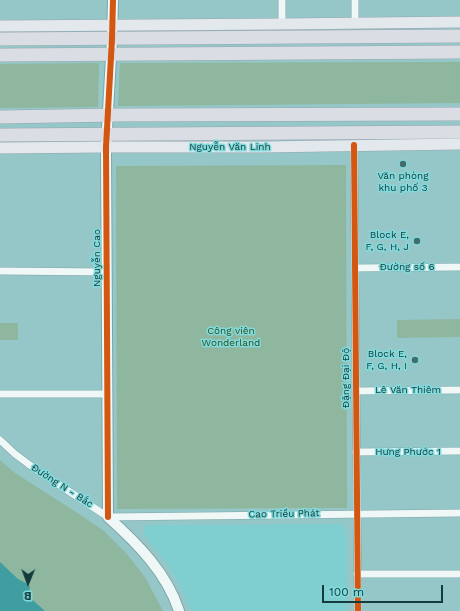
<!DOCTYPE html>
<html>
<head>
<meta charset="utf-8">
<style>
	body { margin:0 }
	#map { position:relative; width:460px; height:611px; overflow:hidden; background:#96c7c8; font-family:"Work Sans",sans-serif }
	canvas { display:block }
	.north { position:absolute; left:8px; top:563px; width:40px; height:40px; -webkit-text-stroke:3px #81dbdd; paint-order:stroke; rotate:181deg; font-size:11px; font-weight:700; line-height:16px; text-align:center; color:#143b3c }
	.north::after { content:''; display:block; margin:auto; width:14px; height:18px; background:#143b3c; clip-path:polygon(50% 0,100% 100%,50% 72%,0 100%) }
	.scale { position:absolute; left:322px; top:585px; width:121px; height:18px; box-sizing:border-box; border:2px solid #143b3c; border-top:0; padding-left:5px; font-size:12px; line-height:14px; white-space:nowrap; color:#143b3c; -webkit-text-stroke:3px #81dbdd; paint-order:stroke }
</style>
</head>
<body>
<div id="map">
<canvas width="460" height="611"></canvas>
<div class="north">B</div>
<div class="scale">100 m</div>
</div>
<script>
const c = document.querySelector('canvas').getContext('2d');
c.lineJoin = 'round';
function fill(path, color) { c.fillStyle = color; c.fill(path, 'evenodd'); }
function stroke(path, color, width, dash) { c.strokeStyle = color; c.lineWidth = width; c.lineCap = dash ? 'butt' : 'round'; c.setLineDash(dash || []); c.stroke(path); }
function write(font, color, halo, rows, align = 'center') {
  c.font = font + ' "Work Sans",sans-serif'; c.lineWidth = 3; c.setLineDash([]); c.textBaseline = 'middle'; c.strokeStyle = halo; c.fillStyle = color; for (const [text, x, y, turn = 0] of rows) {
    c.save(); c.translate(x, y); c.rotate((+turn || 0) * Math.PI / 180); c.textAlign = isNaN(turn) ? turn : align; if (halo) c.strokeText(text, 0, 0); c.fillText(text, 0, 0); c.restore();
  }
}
fill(new Path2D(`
	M341,524l5,6 1,81h-156l-6,-15 -15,-28 -27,-35 3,-8z`), '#7fcfd0');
fill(new Path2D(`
	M460,62v41l-342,3 2,-43z
	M99,63l-1,44 -98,1v-44z
	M346,165l1,343 -230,1 -1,-343z
	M460,319v18l-63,1v-18z
	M0,323h18v17h-18z
	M0,460l15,13 61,39 28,19 22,22 19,24 18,34h-151l-12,-16z`), '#8fb69e');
fill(new Path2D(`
	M0,562l18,17 8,4 4,4 -2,9 17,15h-45z`), '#3f9e9f');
const street = new Path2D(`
	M282,0v24
	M355,0v23
	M354,145l4,466
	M355,268l105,-1
	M0,271l107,1
	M356,391l104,-1
	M0,394h108
	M0,440l15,14 20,15 73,48 352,-4
	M356,452l104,-1
	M357,574h103`);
const secondary = new Path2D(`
	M113,0l-1,39 -6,108 2,370c29,26 59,56 71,94`);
const primary = new Path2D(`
	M0,26l282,-2 178,-2
	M0,148l106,-1h157l197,-3`);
const highway = new Path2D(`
	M0,39l460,-3
	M0,55l460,-3
	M0,117l117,-2 343,-1
	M0,135l460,-3`);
stroke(street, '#7da5a6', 8);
stroke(secondary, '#7da5a6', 12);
stroke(primary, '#92a5ae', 12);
stroke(highway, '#92a5ae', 14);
stroke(street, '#eff7f7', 7);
stroke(secondary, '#eff7f7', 10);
stroke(primary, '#e3e8ec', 11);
stroke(highway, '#dbdde5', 13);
stroke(new Path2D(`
	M354,145l4,466
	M108,517l-2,-370 6,-108 1,-39`), '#d35611', 6);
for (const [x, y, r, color] of [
	[403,164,4,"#426c6d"],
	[417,241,4,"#426c6d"],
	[415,360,4,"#426c6d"]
]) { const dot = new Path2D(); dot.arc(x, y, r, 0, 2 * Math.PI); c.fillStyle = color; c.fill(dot); stroke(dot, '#81dbdd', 1.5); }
write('10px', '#143b3c', '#81dbdd', [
	["Nguyễn Văn Linh",230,147],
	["Nguyễn Cao",97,258,-90],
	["Đường số 6",407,267],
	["Đặng Đại Độ",346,378,-90],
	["Lê Văn Thiêm",408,390],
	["Hưng Phước 1",408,452],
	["Đường N - Bắc",62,486,33],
	["Cao Triều Phát",284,514,-1]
]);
write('10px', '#143b3c', '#81dbdd', [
	["Văn phòng",403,176,"center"],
	["khu phố 3",403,188,"center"],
	["Block E,",409,235],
	["F, G, H, J",409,247],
	["Block E,",407,354],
	["F, G, H, I",407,366]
], 'right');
write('10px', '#2a4d19', '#81dbdd', [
	["Công viên",231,331],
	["Wonderland",231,343]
]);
</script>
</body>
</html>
